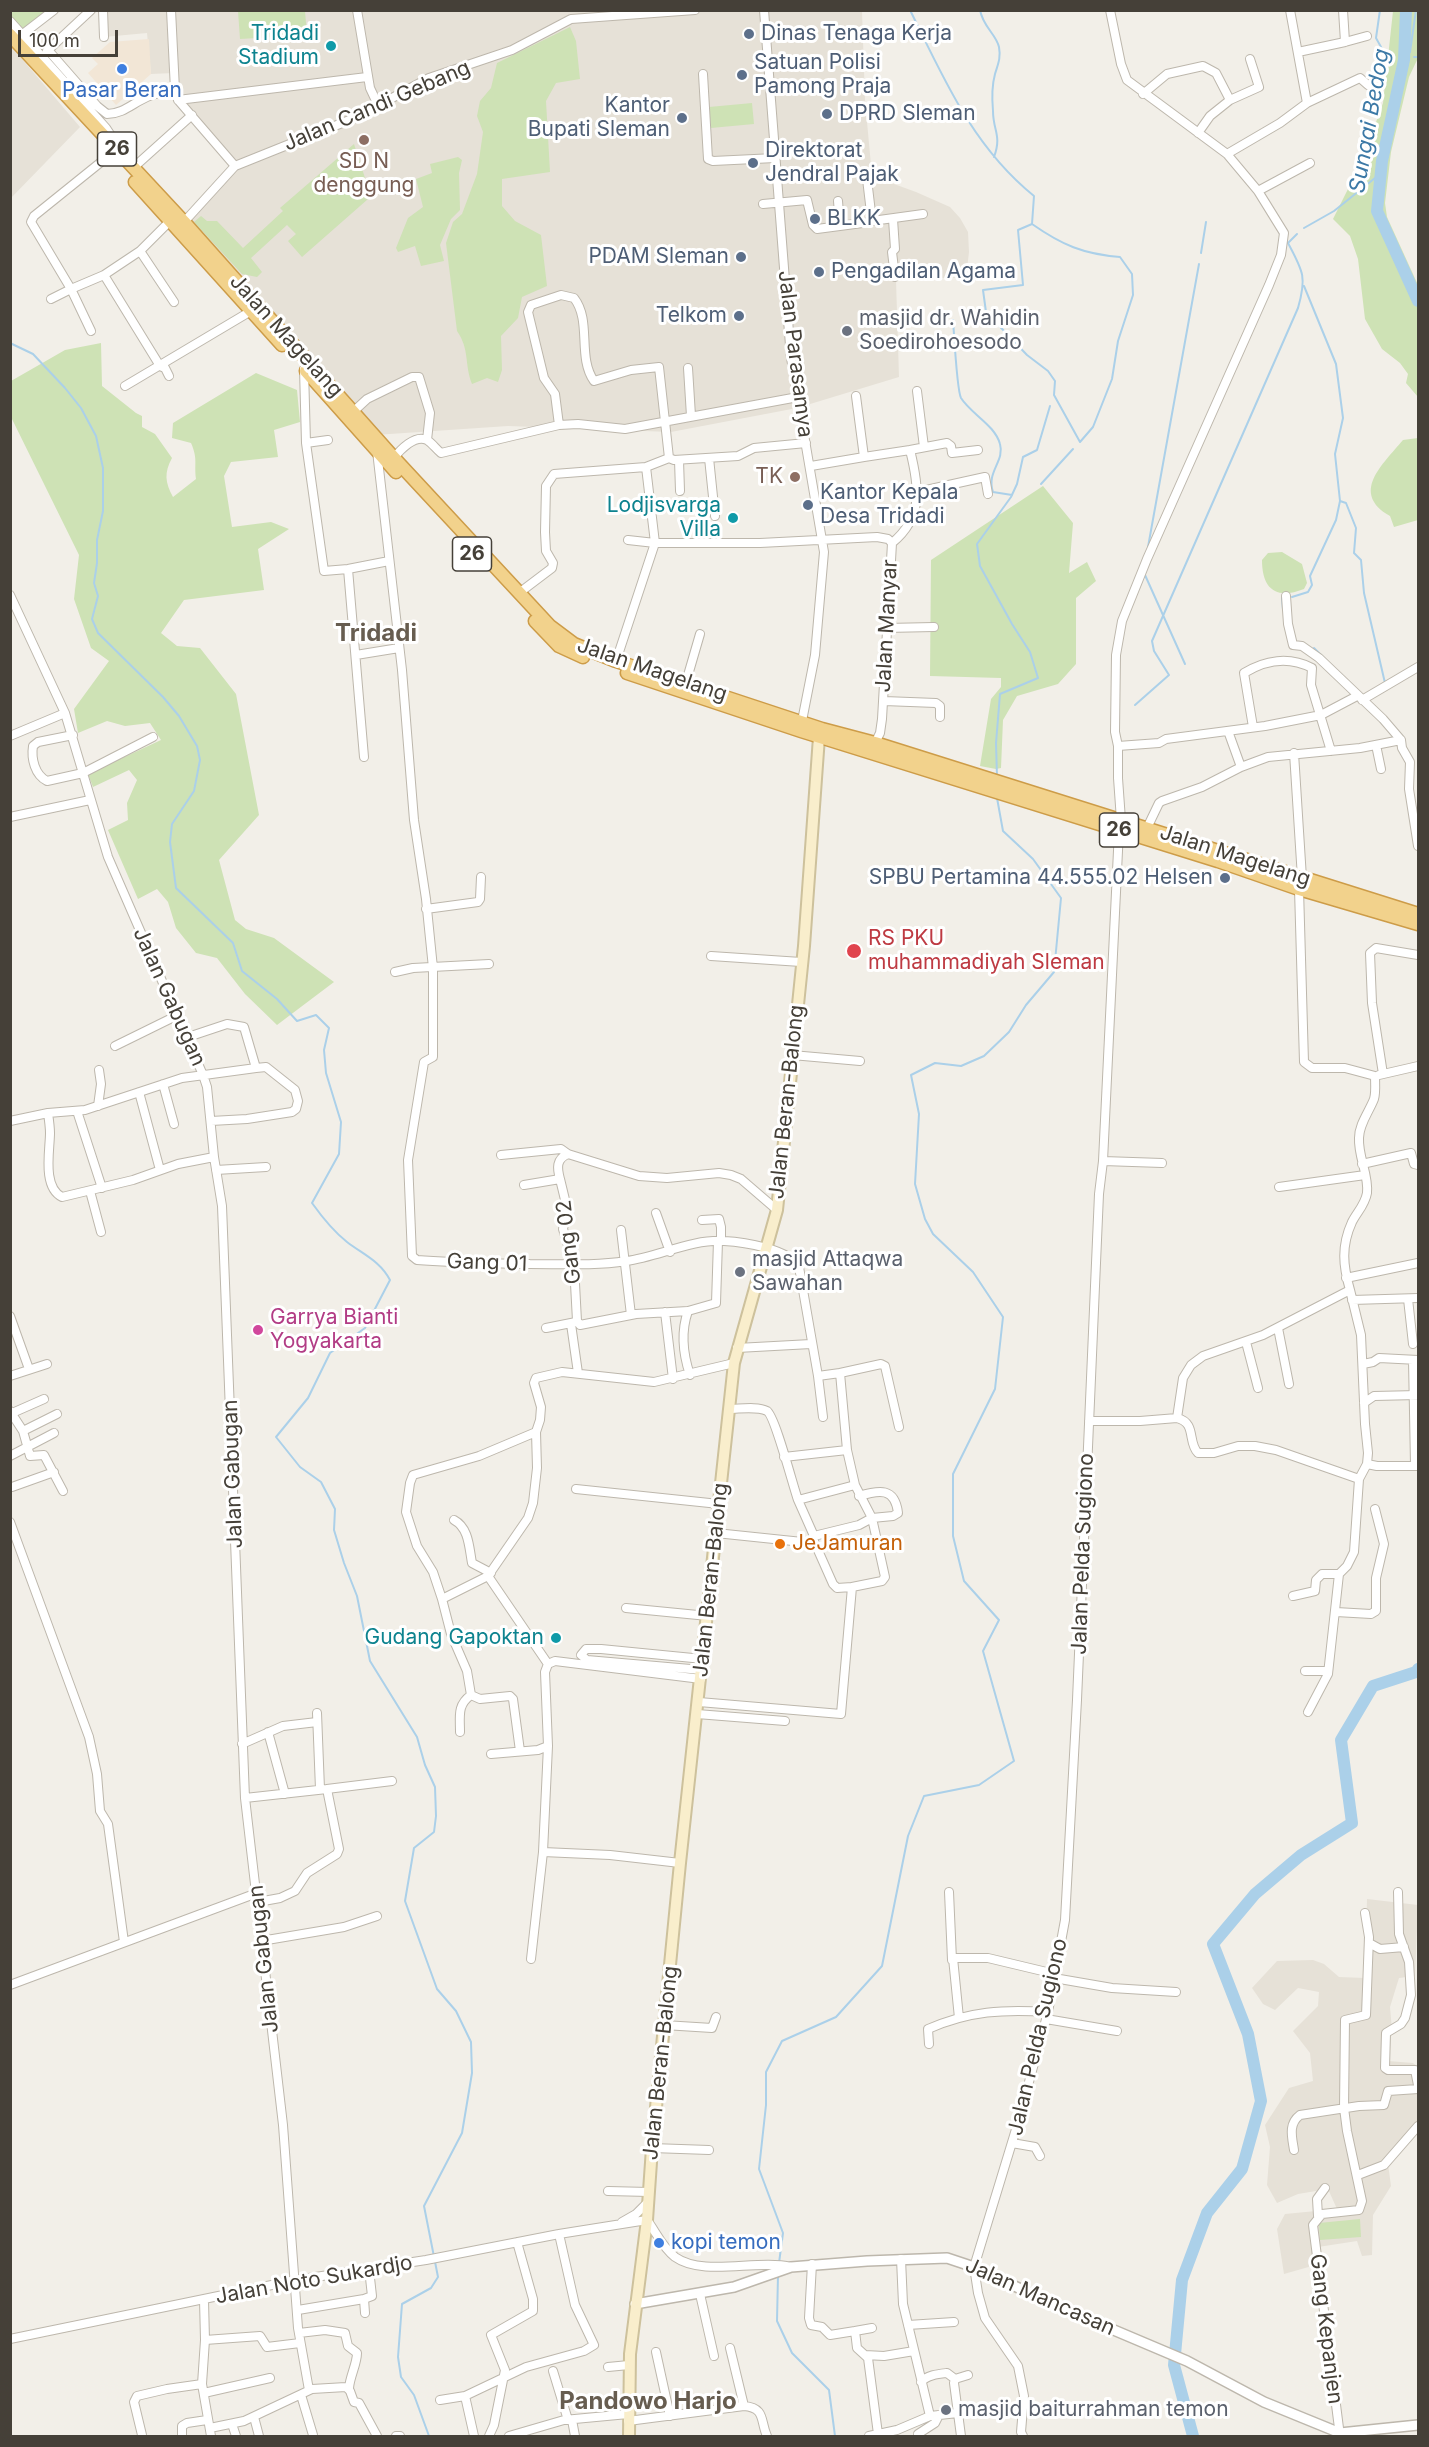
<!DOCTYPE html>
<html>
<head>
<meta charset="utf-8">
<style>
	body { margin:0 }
	#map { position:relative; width:1429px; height:2447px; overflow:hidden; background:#f2efe8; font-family:Inter,sans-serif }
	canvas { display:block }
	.frame { position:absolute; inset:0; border:12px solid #454038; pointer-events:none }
	.scale { position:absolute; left:18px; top:30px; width:100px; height:27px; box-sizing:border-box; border:3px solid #454038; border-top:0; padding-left:8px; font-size:18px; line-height:21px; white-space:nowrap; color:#454038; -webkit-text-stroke:4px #fff; paint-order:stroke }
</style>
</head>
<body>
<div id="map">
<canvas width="1429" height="2447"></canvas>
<div class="frame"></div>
<div class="scale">100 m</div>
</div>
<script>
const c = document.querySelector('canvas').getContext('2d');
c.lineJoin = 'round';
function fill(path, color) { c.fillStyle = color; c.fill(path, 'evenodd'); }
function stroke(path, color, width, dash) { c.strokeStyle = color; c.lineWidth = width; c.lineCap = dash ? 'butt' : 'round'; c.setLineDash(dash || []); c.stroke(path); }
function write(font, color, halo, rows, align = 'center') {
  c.font = font + ' Inter,sans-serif'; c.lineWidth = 6; c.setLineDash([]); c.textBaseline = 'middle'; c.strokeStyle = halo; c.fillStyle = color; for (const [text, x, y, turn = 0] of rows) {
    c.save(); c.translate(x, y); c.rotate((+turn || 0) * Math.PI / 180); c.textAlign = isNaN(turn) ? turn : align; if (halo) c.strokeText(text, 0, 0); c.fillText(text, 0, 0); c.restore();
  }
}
fill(new Path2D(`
	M102,11h760l3,89 7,76 44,16 34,15 10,11 8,14 1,20 -3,25 -70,3 3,97 -102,31 -126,24 -163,-6 -133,9 -191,-213 51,-56 -52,-58 -9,-35 -23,1 -4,-41 -43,4z
	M11,46l69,81 -69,71z
	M1367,1899l51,6 -3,71 -16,2 -9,29 2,23 -6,24 2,7 25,2 5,4v63l-30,34 3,22 -18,29 -1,40 -10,1 -5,-15 -39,6 1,17 -35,10 -7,-45 8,-15 52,-5 -9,-20 -30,5 -21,9 -10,-18 3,-38 -5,-22 24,-37 24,-7 -3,-28 -17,-22 25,-25 1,-14 -21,-4 -23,22 -12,-6 -11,-16 25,-27 36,-1 11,4 15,13 26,1z`), '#e6e1d7');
fill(new Path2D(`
	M149,39l2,35 -35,31 -28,-32 10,-9 -6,-6 18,-16z`), '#f2e6d6');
fill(new Path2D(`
	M10,11h43l-31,24 -11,-14z
	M238,11h67l2,24 -67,4z
	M1393,11h25v47l-9,19 -18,75 -6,51 2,14 31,68v112l-12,-14 2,-9 -8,-11 -18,-14 -17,-30 -7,-60 -8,-23 -17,-17 28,-56 22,-60z
	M570,27l6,14 4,38 -24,4 -10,18 4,71 -48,7v27l13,15 26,14 6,51 -25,11 -4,21 -17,18 1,34 -4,12 -11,-4 -15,6c-8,-21 -2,-34 -15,-53l-11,-88 7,-21 9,-8 15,-40 6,-42 -6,-16 3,-15 11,-13 6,-25z
	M752,103l2,21 -43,4 -2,-21z
	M354,144l13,40 7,-1 2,9 -74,65 -14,-16 8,-7 -9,-9 -36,33 11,14 -5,5 -15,-3 -48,-52 7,-6 6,5h10l26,27 40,-37 -3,-3z
	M458,157l4,3 -3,13 1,37 -9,9 -11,26 4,16 -23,5 -6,-20 -17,6 -2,-4 12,-30 15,-11 -7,-28 16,-6 -2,-9z
	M101,343l1,43 34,27 6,3v11l13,7 17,24c-8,15 -7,24 1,39l23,-18c-2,-16 2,-20 -5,-36l-19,-5 1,-15 83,-50 41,17 3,32 -26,8 4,27 -47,5 -7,14 8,51 39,-5 18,7 -31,20 6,41 -80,10 -23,33 16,13 23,2 36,46 23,121 -40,45 16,60 11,9 28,9 60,44 -57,43 -32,-31 -28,-36 -21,-5 -20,-25 -8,-26 -11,-13 -19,10 -30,-69 20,-10 -1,-17 10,-23 -8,-10 -36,17 -5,-13 73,-34 -11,-17 -25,3 -18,-5 -29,12 -4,-24 35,-48 -18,-13 -17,-49 5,-44 -68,-138v-36l54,-31z
	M1418,438v82l-24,7 -4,-11c-40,-23 -8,-51 13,-76z
	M1043,486l30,37 -4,50 18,-11 9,19 -20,17v66l-18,20 -41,12 -14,24 -2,48 -5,1 -16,-3 11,-67 10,-12v-9l-71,-2 1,-116z
	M1282,552l20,12 5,19 -3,6c-28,11 -42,0 -42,-29l6,-7z
	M1360,2219l1,18 -41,3 -1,-17z`), '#cee2b5');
stroke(new Path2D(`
	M910,10c34,69 63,137 124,186l-2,28c30,21 51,30 88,33l12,17 1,21 -15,46 -6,38 -19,48 -13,15 -26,-47 1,-14 -7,-10 -21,-16 -41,-43 -3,-22 40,-5 -5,-55 14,-6
	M980,10c3,17 16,24 19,37 2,11 -1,17 -4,27 -3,11 -3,26 -2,37 0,20 9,24 1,46
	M1380,10l-4,28 10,18 4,-5
	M1410,52l6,-42
	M1414,57h4
	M1304,228l30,-17 46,-37
	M1201,253l5,-31
	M953,320c1,13 4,71 8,78 10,16 34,27 39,46 5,17 -14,28 -7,48l19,3
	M10,343l23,11 32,34 16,20 15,28 7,32v43l-6,29v23l-3,20 4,13 -6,23 6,14 65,64 16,19 18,30 3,14 -6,31 -22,33 -2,18 6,46 57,55 9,28 35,28 20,22 19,-6 13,13 -5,22 2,23 15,49 -2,32 -27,49c10,14 21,28 35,39 17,13 33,19 43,38l-25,48 -35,25 -22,45 -32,39 24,30 21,15 14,27 -1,21 10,33 13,33 13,65 47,76 8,28 10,22 1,29 -2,16 -20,16 -9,53 32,88 19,22 15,31 1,31 -10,60 -38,73 14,71 -7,11 -29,16 -4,53 3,20 13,18 15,41
	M1041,484l32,-35
	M1340,501l6,2 10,25 -2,25 7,7 3,33 21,90
	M1148,547l51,-283
	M1145,575l40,89
	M1292,597l16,-5 4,-7 -2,-9 26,-56 4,-19 -5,-47 8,-36 -7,-54 -32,-78
	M1282,598l1,12
	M1314,648l13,13
	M1135,705l34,-30 -15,-24 -2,-10 146,-333c9,-31 5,-37 -10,-65l9,-9
	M997,777l-1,-34 4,-49 38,-16 -8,-26 -18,-28 -32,-58 -3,-22 34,-47 6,-13 6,-27 14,-7 13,-44
	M779,2263l4,-30 -24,-64 7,-64v-33l16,-31 54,-24 46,-51 26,-130 16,-40 55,-11 35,-24 -31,-110 16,-31 -35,-39 -11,-45v-62l42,-85 8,-72 -30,-45 -40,-38 -8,-15 -10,-35 4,-70 -8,-39 24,-12 26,3 23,-10 25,-24 17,-27 28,-33 7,-74 -28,-39 -30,-28 -6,-33
	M778,2275l-1,46 15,32 37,37 6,46`), '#abd0e9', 2);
stroke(new Path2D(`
	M1406,10l-2,50 -22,101 -5,50 41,90
	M1193,2436l-19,-71 8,-85 25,-67 35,-44 19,-68 -13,-67 -35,-90 42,-50 46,-39 51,-32 -11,-83 32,-54 43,-14 2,-3`), '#abd0e9', 12);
const minor = new Path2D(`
	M103,10l1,27
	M171,10l4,80 3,10 57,66
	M357,10l13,78 8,17
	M764,10l27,348 33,194 -9,103 -14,71
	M1110,10l11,54 6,16 100,74 31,37 26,42 -3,22 -12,30 -122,274 -25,62 -6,34 -1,77 3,14v32l3,42
	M1343,10l2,32
	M10,21l96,107 8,12
	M19,37l35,-27
	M48,50l49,56 10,8c16,0 26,-11 40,-17 9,-4 18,-5 28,-7
	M47,51l44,-41
	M1298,52l47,-10 22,-6
	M703,74l5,85 5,2 62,-3
	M1143,94l24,-20 36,-8 13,7 14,27 -20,16 -12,17
	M178,100l189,-23
	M1230,100l29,-13 -9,-28
	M1307,103l53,-25 8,7
	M1227,154l53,-31 27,-20 -17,-93
	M133,168l59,-53
	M1258,191l52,-28
	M838,201l2,25
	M763,204l44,-4 6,25 4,4 53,-7 2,-1 -5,-42
	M893,219l2,30 -3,3 3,25
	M872,221l51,-7
	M184,222l51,-56 122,-49 72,-39 83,-28 59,-31 124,-9
	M140,251l34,51
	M104,275l-33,14 -40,-67 3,-6 77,-62
	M51,299l20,-10 20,42
	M688,368l3,48
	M304,369l2,74 18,128 24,-2 41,-8
	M169,376l-4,-8 -5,-2 -56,-91 36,-24 30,-30
	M125,386l126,-75
	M917,391l7,56
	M354,411l13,-12 45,-22h7l11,36 -3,27
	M559,425l-4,-31 -11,-16 -16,-66 3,-7 30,-10 13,3c18,23 3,59 20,83l37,-11 28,-3 10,91
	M306,443l22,-3
	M910,450l37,-7 4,3 1,7 26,-3
	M377,451l25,219 12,150 12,79 7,69v89l-9,5 -16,98 4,96 5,4c38,3 75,3 113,4 32,0 65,2 96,-3 32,-4 65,-22 98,-20 20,1 65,8 75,26l19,109 5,41
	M864,457l46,-7c9,36 14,67 -18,93
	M394,458c6,-8 21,-24 33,-18 5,3 9,9 14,13l118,-28 19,-1 47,5 173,-32
	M709,458l6,58
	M679,460l1,31
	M811,466l53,-9 -8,-61
	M917,492l68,-15 3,17
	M628,540l27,3 -9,-76
	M348,569l16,188
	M519,593l33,-25 1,-5 -7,-12 -1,-19 1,-46 8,-12 92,-7 23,-9 5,2 64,-4 16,-8 52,-5
	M10,595l55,118 43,144 95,218 4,12 7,70 8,49 23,592 38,327 15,203 11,62
	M1286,596l2,28 5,21 9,1 17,12 64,61 18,21 1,8 8,14 -1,27 9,57
	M886,628l48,-1
	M356,655l43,-7
	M616,661l39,-118h105l117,-6 11,2 4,4 -10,176 -2,14 -5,10
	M686,682l14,-48
	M1362,700l56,-33
	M884,701l52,2 4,3v11
	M1253,727l-9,-54c21,-13 45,-17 68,-5l-1,17 20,66
	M1228,731l13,36
	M73,735l-35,7 -5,4c-2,13 2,29 14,35l36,-8 70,-36
	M10,736l55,-23
	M1376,745l5,24
	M1118,746l41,-3 7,-4 99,-13 56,-11 36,-19
	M1294,753l8,125
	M10,817l80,-17
	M1147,828l12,-25 3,-2 40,-14 39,-20 27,-10 92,-9 41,-8
	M426,909l52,-7 2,-3 1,-22
	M711,956l90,6
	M395,972l18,-4 76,-4
	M188,1037l39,-13 17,3 12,41
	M115,1046l63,-31
	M792,1055l68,6
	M1383,1074l-11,-71 -2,-50 6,-5 42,7
	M1379,1075l39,-9
	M163,1084l11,40
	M139,1092l21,78
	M98,1106l3,-22 -2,-14
	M77,1111l25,77
	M48,1113c1,7 2,14 2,20 0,17 -8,54 12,64l71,-17 45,-16 36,-7
	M10,1121l38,-8 37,-3 97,-32 74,-10 10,-1 29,23 3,11 -2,8 -4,3 -45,7 -36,2
	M501,1155l60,-6 7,5 71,22 28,2 52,-5 12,2 10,4 36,31
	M1103,1161l59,2
	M1362,1164l49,-11 3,11 4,1
	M216,1170l50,-3
	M560,1179c-3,-11 -4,-20 8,-25
	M524,1185l36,-6 7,29 -4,21 11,36 3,56 3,4 56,-11 52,-3
	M1279,1187l86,-12
	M90,1191l11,41
	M656,1213l14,39
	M702,1220l17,-1 2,8v14
	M621,1230l10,85
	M1346,1278l72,-15
	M1408,1299l5,45
	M1352,1300l66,-2
	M665,1312l8,67
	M10,1316l19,53
	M571,1324l7,49
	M546,1328l30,-6
	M1278,1328l11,56
	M1246,1342l12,46
	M737,1348l74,-4
	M1413,1360l2,105
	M1363,1364l10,-2 6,-4 39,2
	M840,1373l41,-9 4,2 14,61
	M690,1375c-7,-21 -9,-44 -2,-64l28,-8 2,-62
	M10,1376l37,-12
	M1364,1403l10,-7 44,-1
	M729,1409c11,0 28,-3 38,2 8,5 26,75 31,89l57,-15
	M10,1411l13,20 7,25 14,-1 19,36
	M10,1414l34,-15
	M1177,1418c20,5 10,24 21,35h16l24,-7h17l21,4 83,29
	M1089,1421h51l37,-3 6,-40 8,-13 12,-9 60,-21 87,-45c-7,-24 -9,-44 2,-68 5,-10 13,-17 15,-29 2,-18 -9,-36 -8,-55 0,-14 10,-26 15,-39 2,-6 1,-16 1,-23l-30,-8h-33l-8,-6 -5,-173
	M23,1431l34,-17
	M10,1456l44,-23
	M784,1457l63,-7
	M1367,1464l10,2h40
	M12,1487l42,-15
	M576,1489l143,15
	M798,1500l16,36
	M454,1520c15,8 15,27 18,43l19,10
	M10,1522l79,215 8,37 3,37 8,13 16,118
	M716,1533l96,10
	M488,1576l60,88
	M852,1587l-15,1 -4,-4 -20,-45 1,-3 45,-11 13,-7 21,-2 5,-3c-3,-26 -19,-23 -39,-17
	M1293,1596l22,-5 1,-11 6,-6h17
	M442,1599l-9,-27 -16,-26 -11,-34 4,-29 3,-8 66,-19 57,-24
	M626,1608l82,8
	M1336,1612l35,2 5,-3v-33l8,-34 -9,-35
	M548,1664l7,-3 146,18
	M702,1670l-115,-10 -6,-5 5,-6h15l102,10
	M1305,1671h23
	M699,1702l142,12 11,-127 30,-6 3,-4 -13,-59 -17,-33 -8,-35 -7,-77 -22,3
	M1308,1712l20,-38 11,-100 8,-8 7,-14 5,-73 8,-15 1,-11 -3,-29 -4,-89 -11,-45
	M317,1713l3,76
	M697,1714l88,7
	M268,1732l17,62
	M460,1732c0,-16 -3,-27 11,-37
	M242,1744l41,-18 34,-4
	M520,1751l-7,-52 -3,-3 -30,3 -9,-4 -4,-24 -16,-37 -9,-35 46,-23 40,-58 5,-15 4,-35 -1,-36 4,-12 1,-13 -7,-24 2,-5 26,-6 92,10 80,-19
	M491,1754l47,-4 10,-4 -3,-74 3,-8
	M327,1789l65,-8
	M245,1798l82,-9 12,60 -2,5 -30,19 -12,18 -15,7 -22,4
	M543,1852l5,-106
	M949,1892l3,68
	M1398,1892l1,42 10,28 2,33 -6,23 -4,6 -15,9 -1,35 3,2h27l3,15
	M261,1941l83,-14 33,-11
	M1369,1943l11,6 24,-2
	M531,1959l12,-107 67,3 70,8
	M1054,1978l58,10 64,4
	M10,1985l247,-92
	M959,2018l-6,-60h35l67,16
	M1046,2019l71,12
	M664,2025l48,3 4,-11
	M929,2044l-1,-15c41,-18 76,-20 120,-17
	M1012,2143l23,4 5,9
	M652,2148l57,2
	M1294,2150c-2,-13 -6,-26 6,-35l59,-9 25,-1 4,-14 30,-2
	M1358,2175l26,-10 34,-39
	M608,2191l41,1
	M1318,2216l-1,-17 8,-11
	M622,2222l14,-8 12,-12
	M901,2259l2,45 27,112 28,-3h29
	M812,2264l-3,54 2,7 11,2 8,8 25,-4
	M700,2294l14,62
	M364,2299l8,-3 -3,-27
	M204,2300l1,40 -3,44 9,52
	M298,2310l66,-11 1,14
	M908,2325l46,-3
	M872,2328l-17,3 2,17 11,10 10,76
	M299,2333l26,-3 20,3 3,13 9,7c0,11 -7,23 -8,35
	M10,2339l286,-59 130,-20 133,-26 88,-14c9,12 15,27 28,37 28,20 82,2 116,10
	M205,2340l55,-4 7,11 33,-4
	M730,2348l14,58
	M656,2352l14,64
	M865,2355l19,1 30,-5
	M608,2367l21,-2
	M553,2371l15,49
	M921,2382c6,-7 17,-8 26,-9l8,6
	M204,2393l66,-15
	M301,2395l12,40
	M465,2396l9,40
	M440,2400l25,-4 61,-29 58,-16 10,-6 -19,-40 -16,-71
	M254,2417l5,19
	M572,2420l3,16
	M628,2421l116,-15c22,2 16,15 23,30
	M232,2424l4,12
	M210,2428l34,-7 68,-32 34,-2 4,4 4,11 5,1 18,33
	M918,2434l17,-11 4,-8
	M142,2435l-8,-33 3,-6 30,-7 35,-5
	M182,2436v-10l5,-3 20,-3
	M396,2436h4
	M489,2436l5,-11 11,-55 -14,-35 42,-24v-12l-16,-57
	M509,2436l55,-16 64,-6
	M869,2436l28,-6 33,-14
	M961,2436l-7,-53 1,-4 13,-4
	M1023,2436l-2,-4 3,-36 -6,-30 -33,-48 -7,-25 -4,-26 43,-141 31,-114 17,-92 12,-220 22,-506 4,-33 16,-331
	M1340,2436l-27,-211 9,-11 37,-4 3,-9 -15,-70 -3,-23 1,-88 21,-5 3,-78 -4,-24`);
const tertiary = new Path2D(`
	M635,2304l99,-17 57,-20 76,-6 80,-3 27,9 83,39 130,55 77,41 76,31 78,-8`);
const secondary = new Path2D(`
	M629,2436l1,-82 17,-134 5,-72 28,-285 54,-500 43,-153 27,-264 15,-209 3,-8`);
const trunk = new Path2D(`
	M10,35l174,187 210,236 156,168 24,18 42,17 206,68 53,14 543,171
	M135,182l147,163
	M306,371l90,101
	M535,621l24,25 24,11
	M627,673l174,58 417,130 81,28 119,35`);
stroke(minor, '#bdb7ac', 10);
stroke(tertiary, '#bdb7ac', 12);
stroke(secondary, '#cdc19c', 14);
stroke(trunk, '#cd9c48', 15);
stroke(minor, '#fff', 8);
stroke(tertiary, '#fff', 9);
stroke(secondary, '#f9eecc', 10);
stroke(trunk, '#f2d28c', 12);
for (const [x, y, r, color] of [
	[749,34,6,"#5c6f8a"],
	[331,46,6,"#0f9aa8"],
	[122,69,6,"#3f7fe0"],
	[742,75,6,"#5c6f8a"],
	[827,114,6,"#5c6f8a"],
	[682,118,6,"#5c6f8a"],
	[364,140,6,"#8d6e63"],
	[753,163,6,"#5c6f8a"],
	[815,219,6,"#5c6f8a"],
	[741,257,6,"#5c6f8a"],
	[819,272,6,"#5c6f8a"],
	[739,316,6,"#5c6f8a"],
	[847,331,6,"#6b7280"],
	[795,477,6,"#8d6e63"],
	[808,505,6,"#5c6f8a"],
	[733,518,6,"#0f9aa8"],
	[1225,878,6,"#5c6f8a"],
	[854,951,8,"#e0444e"],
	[740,1272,6,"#6b7280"],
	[258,1330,6,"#d1479c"],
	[780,1544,6,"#e8710a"],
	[556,1638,6,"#0f9aa8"],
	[659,2243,6,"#3f7fe0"],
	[946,2410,6,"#6b7280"]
]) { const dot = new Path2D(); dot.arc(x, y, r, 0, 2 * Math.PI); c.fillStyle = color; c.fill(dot); stroke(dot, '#fff', 2); }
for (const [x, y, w] of [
	[117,149,39],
	[472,554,39],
	[1119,830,39]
]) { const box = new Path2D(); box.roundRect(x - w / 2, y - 17, w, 34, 4.5); c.fillStyle = '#fff'; c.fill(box); stroke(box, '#454038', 1.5); }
write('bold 20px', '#454038', null, [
	["26",117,149],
	["26",472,554],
	["26",1119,830]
]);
write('21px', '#0d838f', '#fff', [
	["Tridadi",319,34],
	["Stadium",319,58],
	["Lodjisvarga",721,506],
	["Villa",721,530],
	["Gudang Gapoktan",544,1638]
], 'right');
write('21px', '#4e5e75', '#fff', [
	["Dinas Tenaga Kerja",761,34],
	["Satuan Polisi",754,63],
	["Pamong Praja",754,87],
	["Kantor",670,106,"right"],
	["Bupati Sleman",670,130,"right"],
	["DPRD Sleman",839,114],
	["Direktorat",765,151],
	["Jendral Pajak",765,175],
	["BLKK",827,219],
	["PDAM Sleman",729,257,"right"],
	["Pengadilan Agama",831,272],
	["Telkom",727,316,"right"],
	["Kantor Kepala",820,493],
	["Desa Tridadi",820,517],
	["SPBU Pertamina 44.555.02 Helsen",1213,878,"right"]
], 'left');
write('21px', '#366cbe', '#fff', [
	["Pasar Beran",122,91],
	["kopi temon",671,2243,"left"]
]);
write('21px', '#454038', '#fff', [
	["Jalan Candi Gebang",377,106,-23],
	["Jalan Magelang",286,336,48],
	["Jalan Parasamya",795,354,83],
	["Jalan Manyar",887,626,-87],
	["Jalan Magelang",652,670,19],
	["Jalan Magelang",1235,856,18],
	["Jalan Gabugan",169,997,66],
	["Jalan Beran-Balong",787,1102,-84],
	["Gang 02",569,1242,-97],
	["Gang 01",487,1263,2],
	["Jalan Gabugan",233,1474,-92],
	["Jalan Pelda Sugiono",1083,1554,-88],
	["Jalan Beran-Balong",711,1580,-84],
	["Jalan Gabugan",264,1959,-96],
	["Jalan Pelda Sugiono",1038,2037,-77],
	["Jalan Beran-Balong",661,2063,-84],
	["Jalan Noto Sukardjo",314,2280,-10],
	["Jalan Mancasan",1040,2297,24],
	["Gang Kepanjen",1326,2329,83]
]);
write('21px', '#785e54', '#fff', [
	["SD N",364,162],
	["denggung",364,186],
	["TK",783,477,"right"]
]);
write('21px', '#5b616d', '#fff', [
	["masjid dr. Wahidin",859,319],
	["Soedirohoesodo",859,343],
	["masjid Attaqwa",752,1260],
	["Sawahan",752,1284],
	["masjid baiturrahman temon",958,2410]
], 'left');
write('21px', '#be3a42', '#fff', [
	["RS PKU",868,939],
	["muhammadiyah Sleman",868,963]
], 'left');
write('21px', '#b23c85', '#fff', [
	["Garrya Bianti",270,1318],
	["Yogyakarta",270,1342]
], 'left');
write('21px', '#c56008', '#fff', [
	["JeJamuran",792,1544]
], 'left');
write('italic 22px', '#3c79a6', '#fff', [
	["Sungai Bedog",1370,121,-80]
]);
write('bold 24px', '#675d50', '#fff', [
	["Tridadi",376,634],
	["Pandowo Harjo",648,2402]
]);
</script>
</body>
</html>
